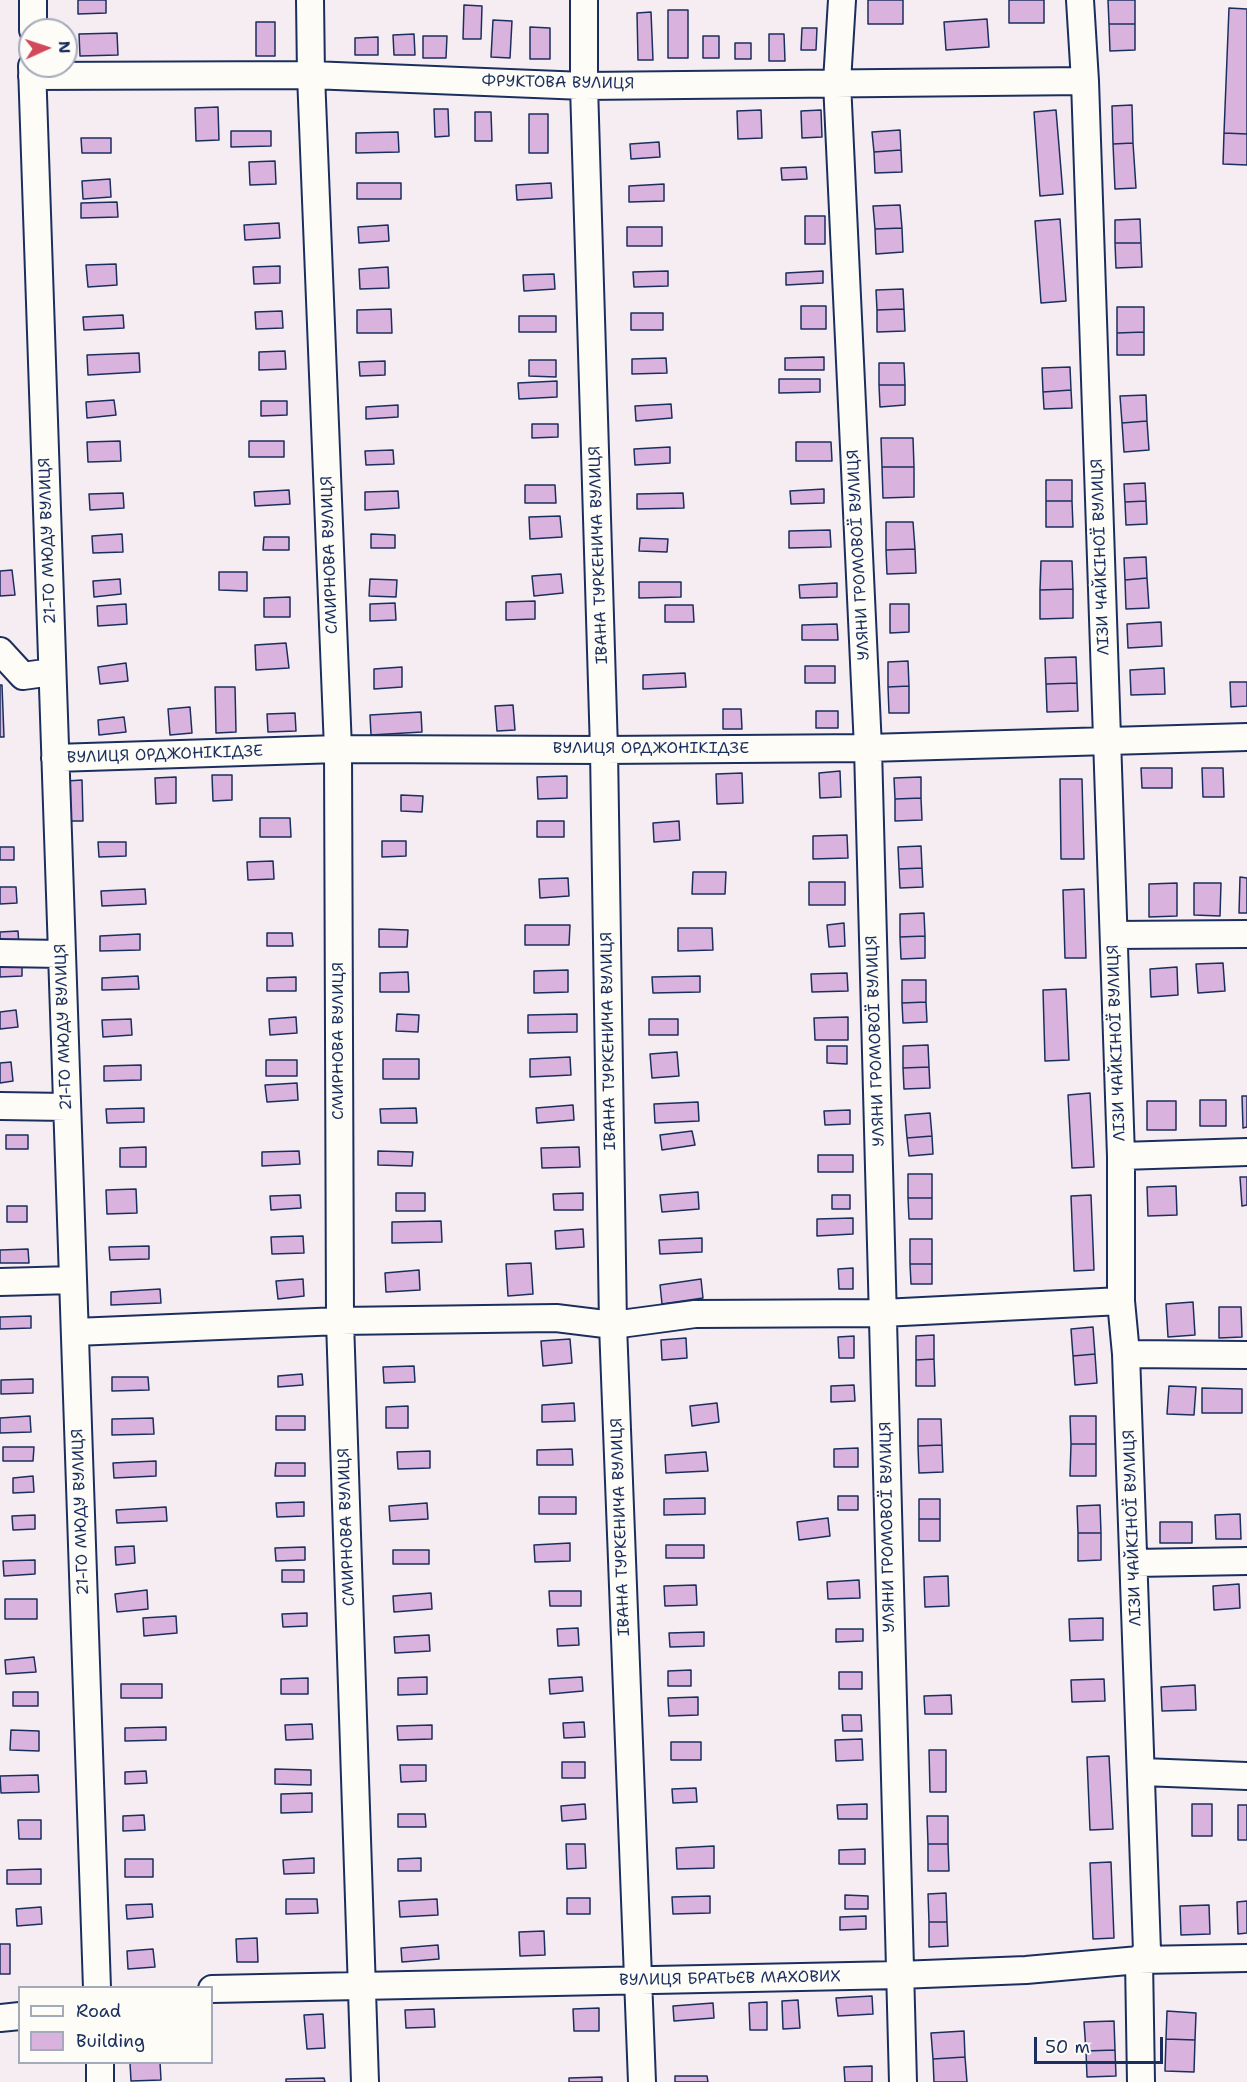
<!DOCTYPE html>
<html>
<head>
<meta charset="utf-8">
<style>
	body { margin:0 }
	#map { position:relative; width:1247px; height:2082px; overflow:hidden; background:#f6edf2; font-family:"Shantell Sans",sans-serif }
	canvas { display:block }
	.legend { position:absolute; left:18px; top:1986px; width:195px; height:78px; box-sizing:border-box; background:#fdfcf7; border:2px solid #a3aaba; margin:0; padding:8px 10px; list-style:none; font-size:18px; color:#1b2f5e }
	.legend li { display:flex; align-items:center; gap:12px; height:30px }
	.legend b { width:30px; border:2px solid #a3aaba }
	.north { position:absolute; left:18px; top:18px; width:60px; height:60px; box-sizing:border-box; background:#fdfcf7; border:2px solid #a3aaba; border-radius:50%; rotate:87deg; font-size:16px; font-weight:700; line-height:24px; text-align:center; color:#1b2f5e }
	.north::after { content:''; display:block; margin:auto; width:21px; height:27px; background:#d1495b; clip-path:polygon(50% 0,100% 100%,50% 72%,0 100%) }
	.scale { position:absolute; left:1034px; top:2037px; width:129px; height:27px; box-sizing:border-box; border:3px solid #1b2f5e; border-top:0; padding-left:8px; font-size:18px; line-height:21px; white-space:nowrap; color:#1b2f5e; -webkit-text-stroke:4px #fdfcf7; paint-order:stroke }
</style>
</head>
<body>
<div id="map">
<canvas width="1247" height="2082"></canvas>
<ul class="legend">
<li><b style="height:8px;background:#fdfcf7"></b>Road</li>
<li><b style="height:16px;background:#d9b3dd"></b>Building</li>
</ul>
<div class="north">N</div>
<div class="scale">50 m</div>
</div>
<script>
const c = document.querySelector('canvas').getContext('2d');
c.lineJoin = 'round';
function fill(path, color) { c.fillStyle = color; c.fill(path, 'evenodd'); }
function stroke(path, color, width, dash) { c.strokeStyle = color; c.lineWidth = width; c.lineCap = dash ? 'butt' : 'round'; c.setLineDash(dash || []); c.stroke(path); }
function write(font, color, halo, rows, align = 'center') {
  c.font = font + ' "Shantell Sans",sans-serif'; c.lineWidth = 4.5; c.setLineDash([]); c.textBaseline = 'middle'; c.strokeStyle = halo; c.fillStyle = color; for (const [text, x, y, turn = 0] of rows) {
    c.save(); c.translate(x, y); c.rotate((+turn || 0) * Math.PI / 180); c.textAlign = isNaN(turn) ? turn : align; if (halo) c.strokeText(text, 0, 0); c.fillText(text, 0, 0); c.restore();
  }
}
const building = new Path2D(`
	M78,0h28v13l-28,1z
	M868,0h35v24h-35z
	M1009,0h35v23h-35z
	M1108,0h27v24h-26z
	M464,5l18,1 -1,33h-18z
	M1229,8l18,1v125l-23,-1z
	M668,10h20v48h-20z
	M651,12l2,48h-15l-1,-47z
	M987,19l2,28 -43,3 -2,-28z
	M493,20l19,1 -2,37 -19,-1z
	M256,22h19v34h-19z
	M1109,24h26v26l-25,1z
	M530,27l20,1v31h-20z
	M802,28h15l-1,22h-15z
	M117,33l1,22 -38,1 -1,-22z
	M414,34l1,21h-21l-1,-20z
	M769,34h15l1,27h-16z
	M423,36h24l-1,22h-23z
	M703,36h16v22h-16z
	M378,37v18h-23v-17z
	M735,43h16v16h-16z
	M1132,105l1,38 -20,1 -1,-38z
	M218,107l1,33 -23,1 -1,-33z
	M434,109h14l1,27 -14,1z
	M761,110l1,28 -24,1 -1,-28z
	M821,110l1,27 -20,1 -1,-27z
	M1056,110l7,84 -23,2 -6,-84z
	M475,112h16l1,29h-17z
	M529,114h19v39h-19z
	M900,130l1,20 -27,2 -2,-20z
	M231,131h40v15l-40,1z
	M398,132l1,20 -43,1v-20z
	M1224,133l23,1v31l-24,-1z
	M81,138h30v15h-29z
	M659,142l1,15 -29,2 -1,-15z
	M1133,143l3,45 -21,1 -2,-45z
	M901,150l1,22 -27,1 -1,-21z
	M275,161l1,23 -26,1 -1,-23z
	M806,167l1,12 -25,1 -1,-12z
	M110,179l1,18 -28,2 -1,-18z
	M357,183h44v16h-44z
	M551,183l1,15 -35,2 -1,-15z
	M664,184v17l-35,1v-16z
	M117,202l1,15 -37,1v-15z
	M900,205l2,23 -27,1 -2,-23z
	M805,216h20v28h-20z
	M1060,219l6,82 -25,2 -6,-82z
	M1140,219l1,24h-26v-23z
	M279,223l1,15 -35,2 -1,-15z
	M388,225l1,16 -30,2 -1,-16z
	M627,227h35v19h-35z
	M902,228l1,24 -27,2 -1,-25z
	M1115,243h26l1,24 -26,1z
	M116,264l1,21 -29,2 -2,-22z
	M280,266v17l-26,1 -1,-17z
	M388,267l1,21 -29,1 -1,-20z
	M668,271v15l-34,1 -1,-15z
	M823,271v12l-37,2v-12z
	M554,274l1,15 -31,2 -1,-16z
	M903,289l1,20 -27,1 -1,-20z
	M801,306h25v23h-25z
	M1117,307h27v25l-27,1z
	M391,309l1,24h-35v-23z
	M904,309l1,22 -28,1v-22z
	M282,311l1,17 -27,1 -1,-17z
	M631,313h32v17h-32z
	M123,315l1,13 -40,2 -1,-13z
	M519,316h37v16h-37z
	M1144,332v23h-27v-22z
	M285,351l1,18 -27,1v-18z
	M139,353l1,19 -52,3 -1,-20z
	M824,357v13h-39v-12z
	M666,358l1,15 -35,1v-15z
	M529,360h27v17l-27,-1z
	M385,361v14l-25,1 -1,-14z
	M879,363h25l1,22h-26z
	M1070,367l1,23 -28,2 -1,-24z
	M779,379h41v13l-41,1z
	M557,381v16l-38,2 -1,-16z
	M879,385h26v20l-25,2z
	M1071,390l1,18 -28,1 -1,-17z
	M1146,395l1,26 -25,2 -2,-27z
	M114,400l2,15 -29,3 -1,-16z
	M261,401h26v14l-26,1z
	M671,404l1,14 -36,3 -1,-15z
	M398,405v12l-32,2v-12z
	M1147,421l2,29 -25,2 -2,-29z
	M532,424h26v13l-26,1z
	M881,438h32l1,29h-32z
	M120,441l1,20 -33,1 -1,-20z
	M249,441h35v16h-35z
	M796,442h35l1,19h-36z
	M670,447v16l-35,2 -1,-16z
	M393,450l1,14 -28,1 -1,-14z
	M882,467h32v30l-31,1z
	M1046,480h26v21h-26z
	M1145,483l1,18 -21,1 -1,-18z
	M525,485h30l1,18h-31z
	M824,489v14l-33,1 -1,-13z
	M289,490l1,14 -35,2 -1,-14z
	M398,491l1,17 -34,2v-18z
	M123,493l1,15 -34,2 -1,-16z
	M683,493l1,15 -47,1v-15z
	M1046,501h26l1,26h-27z
	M1146,501l1,23 -21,1 -1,-23z
	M560,516l2,21 -32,2 -1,-22z
	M886,522h27l2,27 -29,1z
	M830,530l1,17 -42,1v-17z
	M122,534l1,18 -30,1 -1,-17z
	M371,534l24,1v13h-24z
	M264,537h25v13h-26z
	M640,538l28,1 -1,13 -28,-1z
	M915,549l1,24 -29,1 -1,-24z
	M1146,557l1,21 -22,2 -1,-22z
	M1041,561h31l1,28 -33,1z
	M12,570l3,25 -15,1v-25z
	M219,572h28v19l-28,-1z
	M561,574l2,19 -29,3 -2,-20z
	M1147,578l2,30 -23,1 -1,-29z
	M120,579l1,15 -27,3 -1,-16z
	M370,579l27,1 -1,17 -27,-1z
	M639,582h42v15l-42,1z
	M837,583v14l-37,1 -1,-13z
	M1073,589v29l-33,1v-29z
	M290,597v20h-26v-19z
	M535,601v18l-29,1v-18z
	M395,603l1,17 -26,1v-17z
	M126,604l1,20 -29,2 -1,-20z
	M890,604h19v28l-19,1z
	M665,605h28l1,17h-29z
	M1161,622l1,24 -34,2 -1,-24z
	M837,624l1,16h-36v-15z
	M286,643l3,25 -33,2 -1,-25z
	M1076,657l1,26 -31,1 -1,-26z
	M908,661l1,25 -21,1v-25z
	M126,663l2,18 -28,3 -2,-17z
	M805,666h30v17h-30z
	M402,667v20l-28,2v-20z
	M1164,668l1,26 -34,1 -1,-25z
	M685,673l1,14 -43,2v-14z
	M1230,682h17v24l-16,1z
	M1077,683l1,28 -31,1 -1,-28z
	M0,685h2l2,52h-4z
	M909,686v27h-20l-1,-26z
	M215,687h20l1,45 -20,1z
	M513,705l2,25 -18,1 -2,-25z
	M190,707l2,26 -22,2 -2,-26z
	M723,709h18l1,20h-19z
	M816,711h22v17h-22z
	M421,712l1,20 -51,3 -1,-20z
	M295,713l1,18 -28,1 -1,-18z
	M124,717l2,15 -27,3 -1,-15z
	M1141,768h31v20h-30z
	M1202,768h21l1,29h-21z
	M840,771l1,26 -21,1 -1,-25z
	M742,773l1,30 -26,1 -1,-30z
	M212,775h20v25l-19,1z
	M567,776v22l-29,1 -1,-22z
	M176,777v26l-20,1 -1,-26z
	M921,777v21l-26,1 -1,-21z
	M1060,779h22l2,80h-23z
	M82,780l1,41h-15l-1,-40z
	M401,795l22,1 -1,16 -21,-1z
	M921,798l1,22 -27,1v-22z
	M260,818h30l1,19h-31z
	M537,821h27v16h-27z
	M679,821l1,19 -26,2 -1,-19z
	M847,835l1,23 -35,1v-23z
	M382,841h24v15l-24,1z
	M98,842h28v14l-27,1z
	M921,846l1,22 -23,1 -1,-22z
	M0,847h14v13h-14z
	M273,861l1,18 -26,1 -1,-18z
	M922,868l1,19 -23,1 -1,-19z
	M693,872h33l-1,22h-33z
	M1240,877l7,1v35h-8z
	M568,878l1,18 -29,2 -1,-19z
	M809,882h36v23h-36z
	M1177,883v33l-28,1v-33z
	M1194,883h27l-1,33 -26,-1z
	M0,887h16l1,16 -17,1z
	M145,889l1,15 -44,2 -1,-15z
	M1084,889l2,69h-21l-2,-68z
	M924,913l1,23 -25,1v-23z
	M844,923l1,23 -16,1 -2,-22z
	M525,925h45l-1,20h-44z
	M678,928h34l1,22 -35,1z
	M379,929l29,1 -1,17h-28z
	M18,931l1,15 -19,1v-15z
	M267,933h25l1,13h-26z
	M140,934v16l-40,1v-15z
	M925,936v22l-24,1 -1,-22z
	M22,961v15l-22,1v-15z
	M1223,963l2,28 -27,2 -2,-29z
	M1177,967l1,28 -27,2 -1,-28z
	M568,970v22l-34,1v-22z
	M408,972l1,20h-29v-19z
	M847,973l1,18 -36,1 -1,-18z
	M138,976l1,13 -37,1v-12z
	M700,976v16l-47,1 -1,-16z
	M296,977v14h-29v-13z
	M902,980h24v22l-24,1z
	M1066,989l3,71 -24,1 -2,-71z
	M926,1002l1,20 -24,1 -1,-20z
	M16,1010l2,17 -18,2v-17z
	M397,1014l22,1 -1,17 -22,-1z
	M577,1014v18l-49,1v-18z
	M296,1017l1,16 -27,2 -1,-16z
	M848,1017v23h-33l-1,-22z
	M131,1019l1,16 -29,2 -1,-17z
	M649,1019h29v16h-29z
	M928,1045l1,22 -26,1v-22z
	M827,1046h20v18l-20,-1z
	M677,1052l2,24 -27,2 -2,-24z
	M570,1057l1,18 -41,2v-18z
	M383,1059h36v20h-36z
	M266,1060h31v16h-31z
	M11,1062l2,19 -13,2v-20z
	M141,1065v15l-37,1v-15z
	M929,1067l1,21 -26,1 -1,-21z
	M297,1083l1,17 -31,2 -2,-17z
	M1090,1093l4,74 -22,1 -4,-73z
	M1242,1096h5v31l-4,1z
	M1200,1100h26v26h-26z
	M1147,1101h29v29h-29z
	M698,1102l1,19 -44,2 -1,-19z
	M573,1105l1,15 -37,3 -1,-15z
	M144,1108v14l-37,1 -1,-14z
	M416,1108l1,15h-36l-1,-14z
	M850,1110v14l-25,1 -1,-14z
	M930,1113l2,23 -25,2 -2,-23z
	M692,1131l3,14 -33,5 -2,-15z
	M6,1135h22v14h-22z
	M932,1136l1,18 -24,2 -2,-18z
	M146,1147v20h-26v-19z
	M579,1147l1,20 -38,1 -1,-20z
	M299,1151l1,13 -38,2v-14z
	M378,1151l35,1 -1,14 -34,-1z
	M818,1155h35v17h-35z
	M908,1174h24v24h-24z
	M1240,1177h7v28l-5,1z
	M1176,1186l1,29 -29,1 -1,-29z
	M136,1189l1,24 -30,1 -1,-24z
	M698,1192l1,17 -37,3 -2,-17z
	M396,1193h29v18h-29z
	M583,1193v17h-29l-1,-16z
	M300,1195l1,13 -30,2 -1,-14z
	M832,1195h18v14h-18z
	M1091,1195l3,75 -20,1 -3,-75z
	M908,1198h24v21h-23z
	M7,1206h20v16h-20z
	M853,1218v16l-36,2v-17z
	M441,1221l1,21 -50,1v-21z
	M583,1229l1,18 -28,2 -1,-18z
	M303,1236l1,17 -32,1 -1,-17z
	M702,1238v14l-42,2 -1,-14z
	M910,1239h22v25h-22z
	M149,1246v13l-39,1 -1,-13z
	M28,1249l1,14h-29v-13z
	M531,1263l2,31 -25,2 -2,-32z
	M910,1264h22v20h-21z
	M853,1268v21h-14l-1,-20z
	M419,1270l1,20 -34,2 -1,-19z
	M303,1279l1,17 -26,3 -2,-18z
	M701,1279l2,19 -41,6 -2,-19z
	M160,1289l1,14 -50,2v-13z
	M1193,1302l2,33 -27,2 -2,-33z
	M1219,1307h22l1,30 -23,1z
	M31,1316v12l-31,1v-12z
	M1093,1327l2,27 -22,2 -2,-27z
	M934,1335v24l-18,1v-24z
	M854,1336v22h-15l-1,-21z
	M686,1338l1,20 -25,2 -1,-20z
	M570,1339l2,24 -29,3 -2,-25z
	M1095,1354l2,29 -22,2 -2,-29z
	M934,1359l1,27h-19v-26z
	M414,1366l1,16 -31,1 -1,-16z
	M302,1374l1,11 -25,2v-11z
	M112,1377h36l1,13 -37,1z
	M33,1379v14l-32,1v-14z
	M854,1385l1,16 -24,1v-16z
	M1169,1386l27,1 -2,28 -27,-1z
	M1202,1388l40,1v24h-40z
	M574,1403l1,18 -33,1v-17z
	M717,1403l2,19 -27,4 -2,-20z
	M408,1406v22h-22v-21z
	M30,1416l1,16 -31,1v-15z
	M276,1416h29v14h-29z
	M1070,1416h26v28h-25z
	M153,1418l1,16 -42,1v-16z
	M918,1419h23l1,26 -24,1z
	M1071,1444h25v32h-26z
	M942,1445l1,27 -24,1 -1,-27z
	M3,1447h31l-1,14h-30z
	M858,1448v19h-24v-18z
	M572,1449l1,16h-36v-15z
	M430,1451v17l-32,1 -1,-17z
	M706,1452l2,19 -42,2 -1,-18z
	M156,1461v15l-42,2 -1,-15z
	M276,1463h29v13h-30z
	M33,1476l1,16 -21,1v-15z
	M838,1496h20v14h-20z
	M539,1497h37v17h-37z
	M705,1498v16l-41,1v-16z
	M919,1499h21v20h-21z
	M304,1502v14l-27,1 -1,-14z
	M427,1503l1,16 -38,2 -1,-15z
	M1100,1505l1,28h-23l-1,-27z
	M166,1507l1,14 -50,2 -1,-13z
	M1240,1514l1,25h-25l-1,-24z
	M35,1515v14l-22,1 -1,-14z
	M828,1518l2,18 -31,4 -2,-18z
	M919,1519h21v22h-21z
	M1160,1522h32v21h-32z
	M1078,1533h23v27l-23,1z
	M570,1543v18l-35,1 -1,-17z
	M666,1545h38v13h-38z
	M134,1546l1,17 -19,2 -1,-18z
	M305,1547v13l-29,1 -1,-13z
	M393,1550h36v14h-36z
	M35,1560v14l-31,2 -1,-15z
	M282,1570h22v12h-22z
	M948,1576l1,30 -24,1 -1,-30z
	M859,1580l1,18 -32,1 -1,-17z
	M1239,1584l1,24 -26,2 -1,-24z
	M696,1585l1,20 -32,1 -1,-20z
	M147,1590l1,19 -31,3 -2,-18z
	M549,1591h32v15h-31z
	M431,1593l1,16 -38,3 -1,-16z
	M5,1599h32v20h-32z
	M307,1613v13l-24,1 -1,-13z
	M176,1616l1,17 -33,3 -1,-18z
	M1103,1618v22l-33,1 -1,-22z
	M578,1628l1,17 -21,1 -1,-17z
	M836,1629h27v12l-27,1z
	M704,1632v14l-34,1 -1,-14z
	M429,1635l1,16 -35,2 -1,-16z
	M34,1657l2,15 -30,2 -1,-14z
	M691,1670v16h-23v-15z
	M839,1672h23v17h-23z
	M427,1677v17l-29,1v-17z
	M582,1677l1,14 -33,3 -1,-15z
	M308,1678v16h-27v-15z
	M1104,1679l1,22 -33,1 -1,-22z
	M121,1684h41v14h-41z
	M1195,1685l1,25 -34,1 -1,-24z
	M13,1692h25v14h-25z
	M951,1695l1,19h-27l-1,-18z
	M698,1697v18l-29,1 -1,-18z
	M842,1715h19l1,16h-19z
	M584,1722l1,15 -21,1 -1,-15z
	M312,1724l1,15 -27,1 -1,-15z
	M432,1725v14l-34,1 -1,-14z
	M166,1727v13l-41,1v-13z
	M11,1730l28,1v20l-29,-1z
	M862,1739l1,21 -27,1 -1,-21z
	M671,1742h30v18h-30z
	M929,1750h17v42h-16z
	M1109,1756l4,73 -23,1 -3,-73z
	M562,1762h23v16h-23z
	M400,1765h26v16l-25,1z
	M275,1769l36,1v15l-36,-1z
	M146,1771l1,12 -22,1v-12z
	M38,1775l1,17 -38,1 -1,-17z
	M696,1788l1,14 -24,1 -1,-14z
	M312,1793v19l-31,1v-19z
	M585,1804l1,15 -24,2 -1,-15z
	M867,1804v15h-29l-1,-14z
	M1192,1804h20v32h-20z
	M1238,1805h9v35h-9z
	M398,1814h27l1,13h-28z
	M144,1815l1,15 -22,1v-15z
	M927,1816h21v28h-20z
	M18,1820h23v19h-22z
	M566,1844h19l1,24 -19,1z
	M928,1844h20l1,27h-21z
	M714,1846v22l-37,1 -1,-21z
	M865,1849v15h-26v-14z
	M314,1858v15l-30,1 -1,-14z
	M421,1858v13h-23v-12z
	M125,1859h28v18h-28z
	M1111,1862l3,76 -21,1 -3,-76z
	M41,1869v15h-34v-14z
	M946,1893l1,29h-18l-1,-28z
	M845,1895l23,1v13h-23z
	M710,1896v17l-37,1 -1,-17z
	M567,1898h23v16h-23z
	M286,1899h31l1,14 -32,1z
	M437,1899l1,16 -38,2 -1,-16z
	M1247,1901v32l-9,1 -1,-32z
	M152,1904l1,13 -26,2 -1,-14z
	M1209,1905l1,29 -29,1 -1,-29z
	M41,1907l1,17 -25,2 -1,-17z
	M866,1916v13l-26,1v-13z
	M929,1922h18l1,24 -19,1z
	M544,1931l1,24 -25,1 -1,-24z
	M257,1938l1,24h-21l-1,-23z
	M0,1944h10v30h-10z
	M438,1945l1,14 -37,3 -1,-14z
	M153,1949l2,18 -27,2 -1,-18z
	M872,1996l1,18 -35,2 -2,-18z
	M798,2000l2,28 -17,1 -1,-28z
	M767,2002v28h-17l-1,-27z
	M713,2003l1,15 -40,3 -1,-15z
	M599,2008v23h-25l-1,-22z
	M434,2009l1,18 -29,1 -1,-18z
	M1167,2011l29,2 -1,27 -29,-1z
	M323,2014l2,34 -18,1 -3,-34z
	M1114,2021l1,29 -29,1 -2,-29z
	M964,2031l1,26 -32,2 -2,-26z
	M1166,2039l29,1 -1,32 -29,-1z
	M1115,2050l1,26 -29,1 -1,-26z
	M965,2057l2,25h-33l-1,-23z
	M160,2062l1,18 -30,1 -1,-18z
	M872,2066v16h-27l-1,-15z
	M675,2076h32l1,6h-33z
	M602,2077v5h-33v-4z
	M324,2078l1,4h-39v-3z`);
fill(building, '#d9b3dd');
stroke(building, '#1b2f5e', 1.5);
const minor = new Path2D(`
	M310,0l1,75 27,674 2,572 25,761
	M584,0v86l20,664 9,575 29,757
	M842,0l-5,82 31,666 35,1334
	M1080,0l5,81 36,1075v145l5,53 21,597 -8,9 2,122
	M33,30v-30
	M32,66l65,1922
	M32,76l279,-1 273,11 501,-5
	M0,651l23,25 29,-4
	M55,758l283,-9 266,1 264,-2 379,-11
	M1114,935l133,-1
	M0,953l62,1
	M0,1106l67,1
	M1121,1156l126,-4
	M0,1282l73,-2
	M75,1332l265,-11 216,-3 57,7 82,-11 188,-1 238,-12
	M1126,1354l121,1
	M1135,1563l112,-2
	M1142,1772l105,4
	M212,1989l687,-14 127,-5 113,-10 108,-2
	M0,2018l20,-2
	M100,2062v20`);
stroke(minor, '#1b2f5e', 30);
stroke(minor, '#fdfcf7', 26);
write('16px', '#1b2f5e', '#fdfcf7', [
	["ФРУКТОВА ВУЛИЦЯ",558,83,1],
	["21-ГО МЮДУ ВУЛИЦЯ",48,541,-92],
	["СМИРНОВА ВУЛИЦЯ",330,555,-92],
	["ІВАНА ТУРКЕНИЧА ВУЛИЦЯ",599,555,-92],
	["УЛЯНИ ГРОМОВОЇ ВУЛИЦЯ",859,555,-93],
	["ЛІЗИ ЧАЙКІНОЇ ВУЛИЦЯ",1101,557,-92],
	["ВУЛИЦЯ ОРДЖОНІКІДЗЕ",651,749],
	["ВУЛИЦЯ ОРДЖОНІКІДЗЕ",165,755,-2],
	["21-ГО МЮДУ ВУЛИЦЯ",64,1027,-92],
	["СМИРНОВА ВУЛИЦЯ",339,1041,-90],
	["ІВАНА ТУРКЕНИЧА ВУЛИЦЯ",609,1041,-91],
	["УЛЯНИ ГРОМОВОЇ ВУЛИЦЯ",876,1041,-92],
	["ЛІЗИ ЧАЙКІНОЇ ВУЛИЦЯ",1117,1043,-92],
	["21-ГО МЮДУ ВУЛИЦЯ",81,1512,-92],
	["СМИРНОВА ВУЛИЦЯ",347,1527,-92],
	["ІВАНА ТУРКЕНИЧА ВУЛИЦЯ",621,1527,-92],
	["УЛЯНИ ГРОМОВОЇ ВУЛИЦЯ",888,1527,-91],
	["ЛІЗИ ЧАЙКІНОЇ ВУЛИЦЯ",1133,1528,-92],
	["ВУЛИЦЯ БРАТЬЄВ МАХОВИХ",730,1979,-1]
]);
</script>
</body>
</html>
